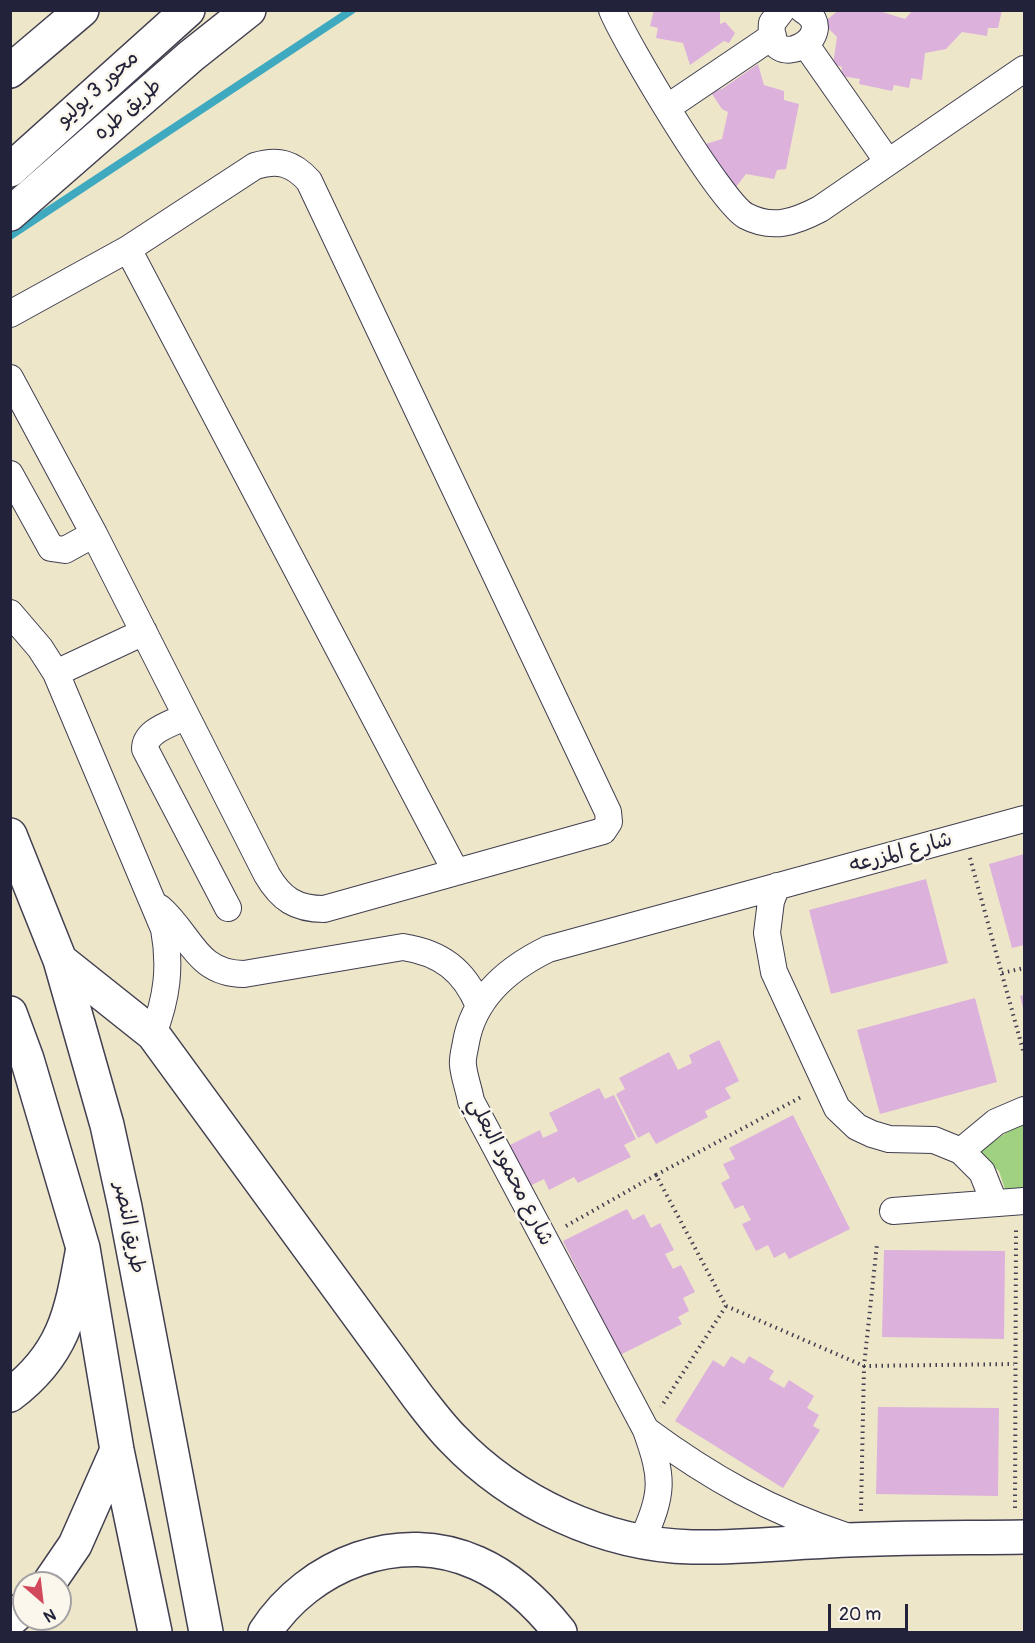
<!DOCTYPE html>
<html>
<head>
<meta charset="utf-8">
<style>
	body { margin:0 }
	#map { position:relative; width:1035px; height:1643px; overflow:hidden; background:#eee6c9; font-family:Pangolin,sans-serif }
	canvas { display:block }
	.frame { position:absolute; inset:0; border:12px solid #22223b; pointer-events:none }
	.north { position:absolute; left:12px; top:1571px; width:60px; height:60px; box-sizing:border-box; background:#fbf7ec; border:2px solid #a4a2a5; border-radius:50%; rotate:152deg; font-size:16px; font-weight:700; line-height:24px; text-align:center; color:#22223b }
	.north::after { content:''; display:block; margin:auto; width:21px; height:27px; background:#d1495b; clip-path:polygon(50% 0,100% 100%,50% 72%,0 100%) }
	.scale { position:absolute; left:828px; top:1604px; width:80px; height:27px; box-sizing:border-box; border:3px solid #22223b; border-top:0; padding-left:8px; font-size:18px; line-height:21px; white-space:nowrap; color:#22223b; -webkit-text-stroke:4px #fbf7ec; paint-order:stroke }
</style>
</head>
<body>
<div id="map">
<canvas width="1035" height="1643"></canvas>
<div class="frame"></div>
<div class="north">N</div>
<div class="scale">20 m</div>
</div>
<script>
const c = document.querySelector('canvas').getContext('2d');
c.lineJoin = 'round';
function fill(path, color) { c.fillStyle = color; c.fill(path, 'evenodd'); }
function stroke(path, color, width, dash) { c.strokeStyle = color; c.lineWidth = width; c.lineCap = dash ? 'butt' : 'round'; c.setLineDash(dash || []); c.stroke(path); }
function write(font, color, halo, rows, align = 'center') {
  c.font = font + ' Pangolin,"Playpen Sans Arabic",sans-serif'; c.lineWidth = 5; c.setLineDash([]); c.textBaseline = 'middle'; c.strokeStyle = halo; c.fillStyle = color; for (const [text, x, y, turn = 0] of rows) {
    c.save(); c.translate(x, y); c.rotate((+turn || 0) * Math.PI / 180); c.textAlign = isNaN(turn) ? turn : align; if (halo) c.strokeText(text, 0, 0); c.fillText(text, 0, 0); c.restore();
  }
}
fill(new Path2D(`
	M1024,1121v70l-18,1 -7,-21 -21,-19z`), '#9fd180');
stroke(new Path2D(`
	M10,236l342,-226`), '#3faabf', 8);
fill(new Path2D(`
	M654,10h66v14l5,-2 10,11 -6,10 -5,-2 -34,24 -7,-22 -27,-5 2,-10 -8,-2z
	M839,10h37l29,9 8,-9h89l-4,18h-10l-1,8 -25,-4 -16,17 -21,4 -3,27 -11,-2 -2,10 -15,-3 -2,6 -33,-7 1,-5 -19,-3 1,-9 -9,-3 4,-27 -14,-14z
	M758,64l6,21 20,6v9l15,4 -13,65 -9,1 -3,9 -28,-5 -13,17 -34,-45 23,-7 6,-27 -6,-3 -12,-18 12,-2z
	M1024,854v91l-12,3 -23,-84z
	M926,879l22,84 -117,31 -22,-84z
	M1024,995v16l-4,-15z
	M975,998l22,84 -117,32 -23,-84z
	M719,1040l20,41 -14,7 6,10 -26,13 3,6 -52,27 -7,-12 -11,6 -22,-44 9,-5 -6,-11 50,-26 9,18 14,-7 -3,-8z
	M599,1088l6,11 9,-4 22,44 -12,6 7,12 -53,26 -4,-6 -25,13 -5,-11 -14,7 -20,-41 30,-15 3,8 15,-7 -9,-18z
	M793,1115l57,114 -61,30 -4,-7 -11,6 -6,-13 -12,6 -14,-27 9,-4 -8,-15 -8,4 -14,-26 9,-5 -7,-14 12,-5 -6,-11z
	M627,1209l6,11 11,-6 7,14 9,-5 14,27 -9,4 8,15 8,-4 14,27 -12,6 6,13 -11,6 4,7 -62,31 -57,-114z
	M884,1250l121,1 -1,88 -122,-2z
	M731,1356l13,8 5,-8 25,15 -5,8 15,9 5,-8 25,16 -7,12 12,7 -6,11 7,4 -37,58 -108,-67 38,-61 11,7z
	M878,1407l121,1 -1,88 -122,-2z`), '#dcb1dc');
const minor = new Path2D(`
	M612,10c14,34 109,193 134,206 27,14 49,6 74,-7l204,-140
	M782,10l-10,13c-6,55 72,12 31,-13
	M806,45l82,117
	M668,107l105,-71
	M128,249l328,623
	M10,314l118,-65 127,-83c23,-7 38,-3 54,15l299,631 1,10 -6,9 -279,78c-28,0 -43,-10 -57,-34l-173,-341 -84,-156
	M10,474l41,74 14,2 29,-16
	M10,613l30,35 16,25 108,256c7,38 3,69 -11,105
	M56,673l88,-41
	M186,716c-14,8 -41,14 -41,33l83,159
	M777,886l-6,15 -4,32 7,39 63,136 20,19 15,7 17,5 45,1 27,11 21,21 12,30
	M160,908c31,27 36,66 84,66l159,-27c38,6 61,23 76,59
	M961,1151l35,-29 28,-12
	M893,1211l131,-10
	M646,1430c65,48 124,81 200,106
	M642,1541c21,-48 22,-61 4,-111l-175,-329c-2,-12 -7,-24 -8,-36 -1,-7 2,-16 3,-23 8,-45 43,-74 82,-93l476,-130`);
const secondary = new Path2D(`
	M10,214l181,-158 58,-46
	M10,1395c53,-40 61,-80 72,-142`);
const primary = new Path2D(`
	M10,71l72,-61
	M10,170l178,-160`);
const trunk = new Path2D(`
	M10,835l50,125 47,165 18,82 81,425
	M60,960l93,74 265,363c11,14 22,29 35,42 60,63 151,106 239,108 45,1 91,-4 137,-6 65,-4 130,-3 195,-4
	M10,1013l17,46 56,189 34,202 38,182
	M49,1583l26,-38 42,-95
	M10,1620l14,-12
	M265,1632c44,-68 135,-104 212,-69 34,15 60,40 83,69`);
stroke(minor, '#413f50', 28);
stroke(secondary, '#413f50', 36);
stroke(primary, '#413f50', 36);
stroke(trunk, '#413f50', 36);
stroke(new Path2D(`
	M970,858l54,196
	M1002,973l22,-5
	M656,1175l147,-79
	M566,1226l90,-51 70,131 -65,101
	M726,1306l138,60 150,-2
	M1015,1508l1,-280
	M861,1511l3,-145 13,-122`), '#413f50', 4, [1.5, 4.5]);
stroke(minor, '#fff', 26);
stroke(secondary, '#fff', 33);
stroke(primary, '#fff', 33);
stroke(trunk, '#fff', 33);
write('21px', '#22223b', '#fbf7ec', [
	["محور 3 يوليو",98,89,-42],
	["طريق طره",128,110,-41],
	["شارع المزرعه",901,853,-15],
	["شارع محمود البعلي",510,1172,63],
	["طريق النصر",129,1228,79]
]);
</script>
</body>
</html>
